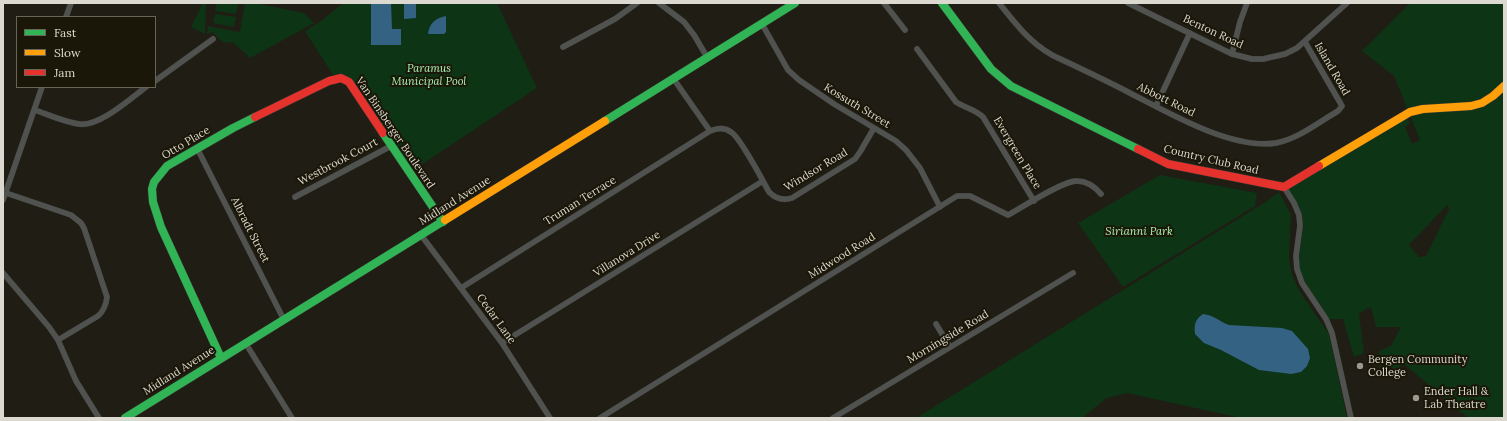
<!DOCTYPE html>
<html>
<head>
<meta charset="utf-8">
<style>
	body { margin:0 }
	#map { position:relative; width:1507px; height:421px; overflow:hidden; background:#201d15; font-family:Lora,serif }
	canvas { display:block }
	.frame { position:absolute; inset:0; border:4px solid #dcdad0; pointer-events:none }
	.legend { position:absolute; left:16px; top:16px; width:140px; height:72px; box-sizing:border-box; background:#1b1708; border:1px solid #686558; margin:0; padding:5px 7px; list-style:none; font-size:12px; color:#dcdad0 }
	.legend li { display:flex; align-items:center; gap:8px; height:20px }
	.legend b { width:20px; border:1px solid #686558 }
</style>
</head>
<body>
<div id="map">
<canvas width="1507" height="421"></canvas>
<div class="frame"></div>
<ul class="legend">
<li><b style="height:5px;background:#30b455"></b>Fast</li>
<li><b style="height:5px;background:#ff9f0a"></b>Slow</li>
<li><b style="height:5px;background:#e5322d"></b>Jam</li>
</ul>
</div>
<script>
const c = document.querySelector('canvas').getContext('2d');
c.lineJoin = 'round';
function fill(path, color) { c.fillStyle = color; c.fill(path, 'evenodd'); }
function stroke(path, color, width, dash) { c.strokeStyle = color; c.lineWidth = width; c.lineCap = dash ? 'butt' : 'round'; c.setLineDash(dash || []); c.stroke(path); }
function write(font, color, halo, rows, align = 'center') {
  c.font = font + ' Lora,serif'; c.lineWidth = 4; c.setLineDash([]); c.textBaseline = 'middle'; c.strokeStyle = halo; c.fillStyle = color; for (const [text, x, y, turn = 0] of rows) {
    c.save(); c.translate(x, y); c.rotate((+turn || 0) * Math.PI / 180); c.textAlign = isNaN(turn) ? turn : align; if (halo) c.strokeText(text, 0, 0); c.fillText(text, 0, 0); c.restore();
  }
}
fill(new Path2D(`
	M203,3h3l-1,31 -14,-7z
	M217,3l21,1 -2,10 -21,-3z
	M245,3h10l49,10 10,10 -64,35 -17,-16c-9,3 -15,-3 -20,-10l-6,2 1,-8 32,6z
	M343,3h154l40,85 -128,85 -54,-83 -20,-12 -30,-47 16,-10z
	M1410,3h94v415h-36l-65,-55 -5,6 -18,2 -1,-20 12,-5 10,-19h-25l-5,-20 -12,6 5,40 -10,4 -11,-38h-17l-29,-50 2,-54 -15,-28 122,-71 4,7 -5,4 7,17 8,-4 -26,-64 -32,-25zM1447,205l2,4 -23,47 -7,1 -10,-12z
	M215,14l21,3 -2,10 -21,-4z
	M1160,175l97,18 -2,13 -132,81 -45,-64z
	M1279,192l12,23 -2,44 3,16 8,17 29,42 18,84h-106l-114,-25 -20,5 -25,20h-166l351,-217z`), '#0d3415');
fill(new Path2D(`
	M371,3h20l1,26h9v16h-30z
	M404,3h12v15l-12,1z
	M446,16v16l-2,2h-16c1,-10 7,-16 18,-18z
	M1203,314c11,1 17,8 26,11l53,3 10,3 16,18 2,9 -3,8 -6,6 -10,2 -32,-4 -38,-20 -17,-7 -9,-9c-1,-9 0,-15 8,-20z`), '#336283');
const street = new Path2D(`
	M659,3l25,19 10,13 13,22
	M884,3l21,27
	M999,3c16,20 30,39 53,52 25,12 51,24 76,37 39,20 103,58 148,51 22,-4 43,-21 62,-32l4,-5 -37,-64
	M1128,3l104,51 20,5h11l22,-5 12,-6 50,-45
	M66,17l5,-14
	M762,24l26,46 11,10 35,24 62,37 10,9 14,18 20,39
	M563,47l52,-28 22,-16
	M917,49l39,53c9,6 19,7 27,15l51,84
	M1232,54l8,-32 7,-19
	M673,78l37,53c8,-3 14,-4 21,1 9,5 32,49 38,60 7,7 14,9 23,6l63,-39 5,-7 14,-24
	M155,81l58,-42
	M1156,106l34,-73
	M35,110c14,5 29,12 44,14 20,3 51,-25 67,-37
	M197,148l87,172
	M1284,187l10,16 5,12 1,11 -4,30 1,13 5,14 24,36 6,14 19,85
	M6,193l65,22 10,8 3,5 23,69c-1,8 -3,14 -9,19l-40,24
	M295,197l96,-51
	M3,200l39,-113
	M421,235l81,108 48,75
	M3,273l46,54 9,13 18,41 23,37
	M461,288l249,-157
	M936,324l14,23
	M502,343l261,-162
	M246,344l46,74
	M600,418l357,-222h13l38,19c13,-7 56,-35 69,-34 10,0 18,6 24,13
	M833,418l240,-145`);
const fast = new Path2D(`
	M942,3l49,66 20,17 127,63
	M605,121l190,-118
	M383,133l60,89
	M221,358l-60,-131 -8,-25 -1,-13 2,-7 13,-16 66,-38 22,-11
	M125,418l320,-198`);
const slow = new Path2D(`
	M1319,166l91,-54 13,-3 48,-3 11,-3 11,-7 11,-10
	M445,220l160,-99`);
const jam = new Path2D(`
	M255,117l74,-36 12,-3 8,4 34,51
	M1138,149l30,15 116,23 35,-21`);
stroke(street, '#393730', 6);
stroke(fast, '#393730', 9);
stroke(slow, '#393730', 9);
stroke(jam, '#393730', 9);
stroke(street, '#505250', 5.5);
stroke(fast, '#30b455', 8);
stroke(slow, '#ff9f0a', 8);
stroke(jam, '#e5322d', 8);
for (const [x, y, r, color] of [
	[1360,366,4,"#9a988f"],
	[1416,398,4,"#9a988f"]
]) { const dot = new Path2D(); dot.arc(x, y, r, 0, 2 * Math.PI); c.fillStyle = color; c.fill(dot); stroke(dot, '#1b1708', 1.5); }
write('11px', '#dcdad0', '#1b1708', [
	["Benton Road",1213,32,25],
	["Island Road",1332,69,60],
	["Abbott Road",1166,100,26],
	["Kossuth Street",857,106,31],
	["Van Binsberger Boulevard",395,133,56],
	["Otto Place",186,143,-31],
	["Evergreen Place",1017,153,59],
	["Country Club Road",1211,160,13],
	["Westbrook Court",338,162,-28],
	["Windsor Road",816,170,-31],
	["Midland Avenue",455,201,-32],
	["Truman Terrace",580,201,-32],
	["Albradt Street",250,230,63],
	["Villanova Drive",627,254,-32],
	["Midwood Road",842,256,-32],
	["Cedar Lane",496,319,54],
	["Morningside Road",948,337,-31],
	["Midland Avenue",179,371,-32]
]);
write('italic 11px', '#abf2b3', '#1b1708', [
	["Paramus",429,69],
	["Municipal Pool",429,82],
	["Sirianni Park",1139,232]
]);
write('11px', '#dcdad0', '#1b1708', [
	["Bergen Community",1368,360],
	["College",1368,373],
	["Ender Hall &",1424,392],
	["Lab Theatre",1424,405]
], 'left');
</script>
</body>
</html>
